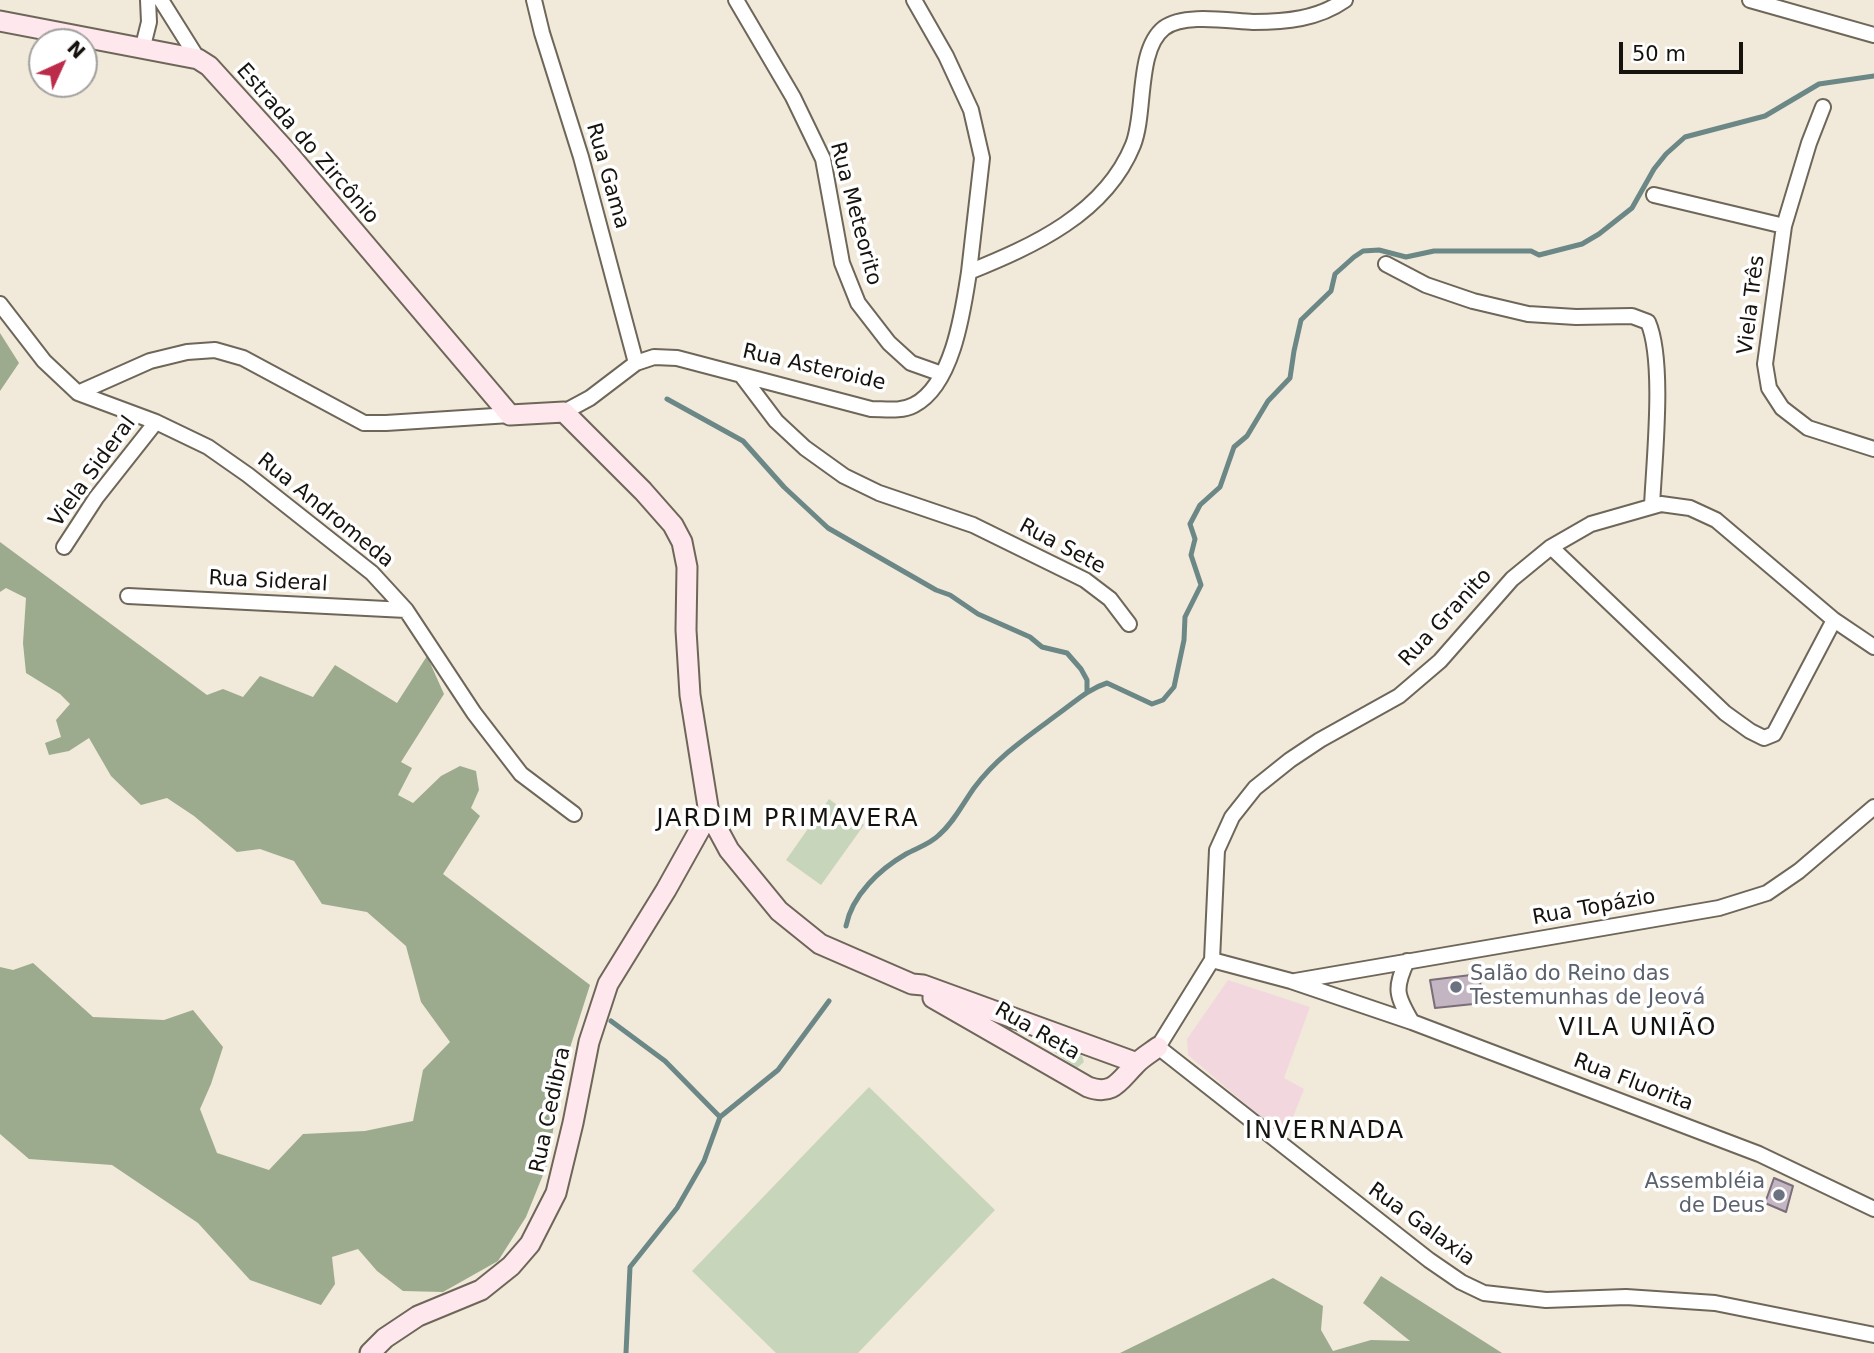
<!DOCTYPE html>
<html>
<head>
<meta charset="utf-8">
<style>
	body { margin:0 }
	#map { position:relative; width:1874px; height:1353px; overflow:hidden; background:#f1e9d9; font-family:"DejaVu Sans",sans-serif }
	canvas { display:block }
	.north { position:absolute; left:28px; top:28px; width:70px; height:70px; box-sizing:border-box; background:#fff; border:2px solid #a2a19f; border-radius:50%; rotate:45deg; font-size:19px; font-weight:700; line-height:28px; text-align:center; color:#16130e }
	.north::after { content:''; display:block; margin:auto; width:24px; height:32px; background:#bc2c4a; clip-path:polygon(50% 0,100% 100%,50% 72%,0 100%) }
	.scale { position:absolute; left:1619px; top:42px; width:124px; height:32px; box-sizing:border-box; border:4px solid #16130e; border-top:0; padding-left:9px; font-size:21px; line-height:24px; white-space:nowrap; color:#16130e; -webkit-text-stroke:5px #fff; paint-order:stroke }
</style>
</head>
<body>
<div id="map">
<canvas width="1874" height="1353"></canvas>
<div class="north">N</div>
<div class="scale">50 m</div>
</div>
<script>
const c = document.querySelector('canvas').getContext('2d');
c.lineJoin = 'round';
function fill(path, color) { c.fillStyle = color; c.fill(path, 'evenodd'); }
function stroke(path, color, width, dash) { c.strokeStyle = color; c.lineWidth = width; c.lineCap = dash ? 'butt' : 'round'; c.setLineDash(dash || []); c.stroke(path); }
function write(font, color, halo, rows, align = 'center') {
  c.font = font + ' "DejaVu Sans",sans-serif'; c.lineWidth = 7; c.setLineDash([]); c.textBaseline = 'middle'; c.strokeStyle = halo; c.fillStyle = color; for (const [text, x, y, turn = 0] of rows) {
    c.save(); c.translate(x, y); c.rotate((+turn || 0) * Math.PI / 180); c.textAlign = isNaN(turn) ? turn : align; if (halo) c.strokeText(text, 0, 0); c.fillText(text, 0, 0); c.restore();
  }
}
fill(new Path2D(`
	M1228,980l82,27 -26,71 20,11 -19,49 -97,-83 -1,-16z`), '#f2d8de');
fill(new Path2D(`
	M829,799l35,26 -43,60 -35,-25z
	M1010,1022l72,34 2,6 -7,6z
	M869,1087l126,123 -137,143h-82l-84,-82z`), '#c7d6ba');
fill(new Path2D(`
	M0,333l19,30 -19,28z
	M0,542l207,153 16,-6 20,8 17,-21 53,21 22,-32 62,38 30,-47 17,38 -43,68 11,6 -14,27 15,8 28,-27 19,-10 16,5 3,19 -8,18 9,8 -37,58 147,111 -30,94 -11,81 -23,57 -28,44 -55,31 -40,-1 -26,-20 -19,-22 -26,8 3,27 -14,21 -71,-25 -52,-57 -86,-58 -83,-6 -29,-25v-167l13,3 20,-7 60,54 71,3 29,-10 30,37 -12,37 -11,25 17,44 52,17 34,-36 62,-3 48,-10 10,-51 27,-28 -29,-40 -15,-56 -39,-34 -45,-8 -28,-43 -34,-12 -23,3 -43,-36 -27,-18 -26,7 -30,-29 -22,-38 -20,13 -20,4 -4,-12 16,-6 -5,-17 14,-16 -10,-10 -34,-21 -3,-30 3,-45 -20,-10 -6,4z
	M1381,1276l121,77h-382l153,-75 50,28 -2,24 12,21 38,-11 39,1 -47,-38z`), '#9cab8e');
stroke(new Path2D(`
	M667,399l76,42 41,46 44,41 108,62 14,5 28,19 52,23 12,10 25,6 14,16 6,11v11
	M846,926c6,-31 34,-57 60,-72 11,-6 24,-10 33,-19 15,-13 23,-30 35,-47 23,-31 53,-51 84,-74 17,-12 30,-25 49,-31l45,21 11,-4 11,-13 10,-47 1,-23 16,-32 -10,-30 4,-16 -5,-15 10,-19 20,-18 14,-40 13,-11 21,-35 22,-23 4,-27 7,-31 30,-29 4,-17 19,-17 9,-6 16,-1 27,7 28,-6h97l8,4 43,-11 17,-10 33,-26 22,-39 12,-15 19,-17 80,-21 54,-32 55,-8
	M611,1021l54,40 55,56
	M626,1353l4,-86 47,-59 27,-47 16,-44 58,-47 51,-69`), '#6b8786', 5);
const building = new Path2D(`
	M1479,974l4,29 -48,5 -5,-28z
	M1774,1178l19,8 -7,26 -21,-9z`);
fill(building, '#c3b5c2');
stroke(building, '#7a6e7a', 2);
const street = new Path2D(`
	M161,0l37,59
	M534,0l8,33 39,124 55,206
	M736,0l57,97 30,62 19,104 16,40 31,40 22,20 31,11
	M914,0l32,56 25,54 11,48 -13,114
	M1750,0l124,35
	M142,50l7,-28 -1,-22
	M1823,107l-14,36 -25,83 -19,138 4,24 13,20 26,20 66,21
	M1654,195l130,31
	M1386,264l40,21 47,16 55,13 48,3 56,-1 16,6c17,39 6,139 4,184
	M0,304l44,57 34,32 78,29 52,25 40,28 124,98 34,37 68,103 47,61 53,40
	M742,376l34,45 29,27 39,28 35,17 94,32 112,55 25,19 19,25
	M78,393l72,-32 37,-9 28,-2 28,8 121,65h22l124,-8
	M564,412l26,-14 46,-35 18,-6 23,1 194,51c14,0 30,3 43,-4 39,-20 49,-94 55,-133 64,-26 136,-58 164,-127 13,-32 3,-95 31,-117 20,-15 65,-7 89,-6 33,0 65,-3 92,-22
	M64,547l32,-49 60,-76
	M1551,547l174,166 25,18 14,7 10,-4 60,-114
	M128,596l278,14
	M1874,647l-40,-27 -118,-100 -26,-12 -29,-4 -70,20 -40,23 -39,32 -72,82 -41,35 -79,44 -30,20 -35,28 -23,29 -15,33 -5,110 -54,87 271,213 32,22 23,11 62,7 80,-3 89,6 159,32
	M1212,960l79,21 121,41 347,132 115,55
	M1407,961c-13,28 -11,34 5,61
	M1295,981l424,-73 48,-15 32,-22 75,-64`);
const secondary = new Path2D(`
	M0,21l198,38 11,7 77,85 224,264 54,-3 79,79 30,34 9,17 5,25 -1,63 4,65 19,118 20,37 50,61 41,33 92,40 11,1 214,78
	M933,998l155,89c25,9 31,-6 47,-22 6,-7 15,-12 23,-18
	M370,1353l15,-15 33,-22 63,-26 30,-24 19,-22 26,-51 17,-70 16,-81 19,-58 58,-94 43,-77`);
stroke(street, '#6e6759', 18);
stroke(secondary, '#6e6759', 23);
stroke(street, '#fff', 14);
stroke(secondary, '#fee7ed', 19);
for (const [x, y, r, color] of [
	[1456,987,7,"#6b7280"],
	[1779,1195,7,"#6b7280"]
]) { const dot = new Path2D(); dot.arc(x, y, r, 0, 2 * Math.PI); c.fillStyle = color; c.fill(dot); stroke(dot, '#fff', 2.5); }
write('21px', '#16130e', '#fff', [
	["Estrada do Zircônio",307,144,49],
	["Rua Gama",607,176,74],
	["Rua Meteorito",855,214,75],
	["Viela Três",1752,305,-83],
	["Rua Asteroide",814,368,13],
	["Viela Sideral",93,472,-54],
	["Rua Andromeda",325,511,39],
	["Rua Sete",1062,547,28],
	["Rua Sideral",268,582,3],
	["Rua Granito",1446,618,-47],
	["Rua Topázio",1594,908,-10],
	["Rua Reta",1037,1032,30],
	["Rua Fluorita",1633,1083,21],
	["Rua Cedibra",551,1110,-78],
	["Rua Galaxia",1421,1225,36]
]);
write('21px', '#5b616d', '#fff', [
	["Salão do Reino das",1470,975],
	["Testemunhas de Jeová",1470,999],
	["Assembléia",1765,1183,"right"],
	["de Deus",1765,1207,"right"]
], 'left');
c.letterSpacing = '2px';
write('24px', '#16130e', '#fff', [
	["JARDIM PRIMAVERA",788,820],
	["VILA UNIÃO",1638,1029],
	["INVERNADA",1325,1132]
]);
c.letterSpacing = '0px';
</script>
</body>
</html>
